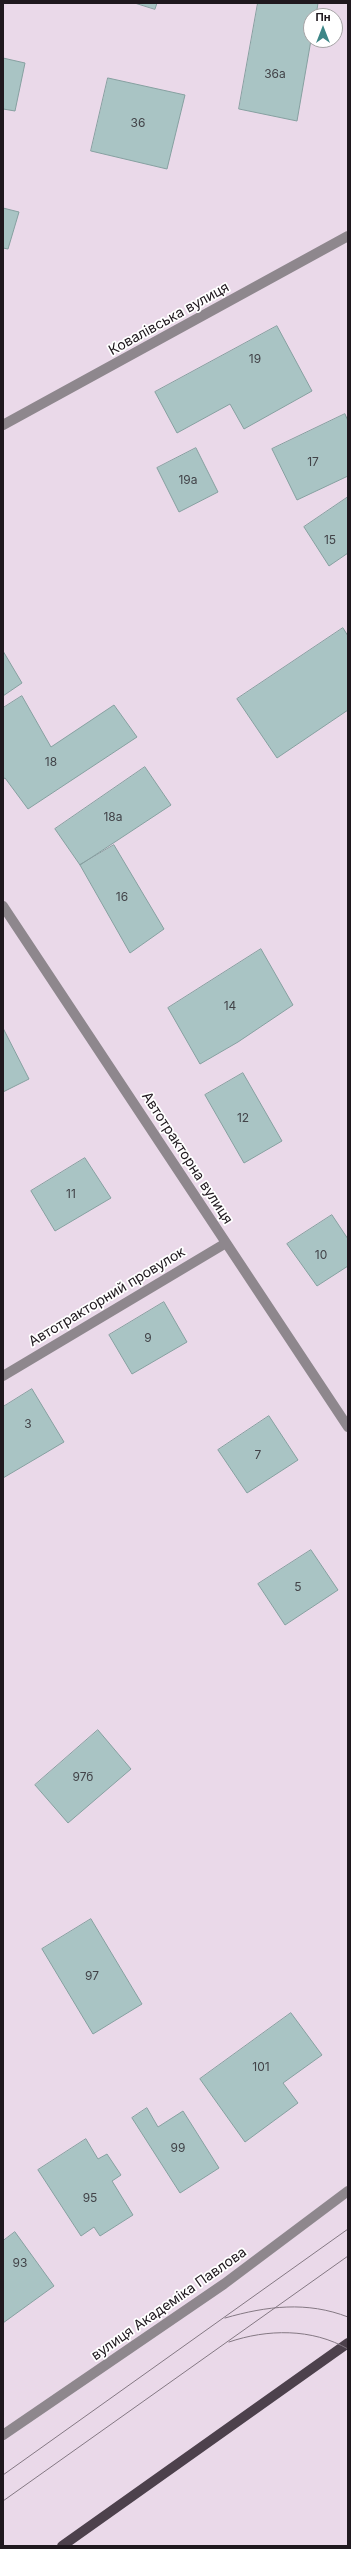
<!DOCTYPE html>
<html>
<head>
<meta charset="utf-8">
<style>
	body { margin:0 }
	#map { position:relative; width:351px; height:2549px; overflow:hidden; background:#ead9e9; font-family:Inter,sans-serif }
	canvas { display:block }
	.frame { position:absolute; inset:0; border:4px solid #1f181e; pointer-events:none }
	.north { position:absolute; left:303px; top:8px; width:40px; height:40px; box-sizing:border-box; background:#fff; border:1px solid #a5a3a5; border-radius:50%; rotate:0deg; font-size:11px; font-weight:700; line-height:16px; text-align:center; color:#1f181e }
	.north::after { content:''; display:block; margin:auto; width:14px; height:18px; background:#3d8687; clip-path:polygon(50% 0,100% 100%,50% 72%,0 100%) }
</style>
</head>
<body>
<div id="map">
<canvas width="351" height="2549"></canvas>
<div class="frame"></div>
<div class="north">Пн</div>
</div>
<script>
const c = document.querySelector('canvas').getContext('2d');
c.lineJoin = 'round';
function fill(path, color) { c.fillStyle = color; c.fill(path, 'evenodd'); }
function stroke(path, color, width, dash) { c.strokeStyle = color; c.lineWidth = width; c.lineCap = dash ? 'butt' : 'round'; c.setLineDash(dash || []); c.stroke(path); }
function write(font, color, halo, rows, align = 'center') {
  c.font = font + ' Inter,sans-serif'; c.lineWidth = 3.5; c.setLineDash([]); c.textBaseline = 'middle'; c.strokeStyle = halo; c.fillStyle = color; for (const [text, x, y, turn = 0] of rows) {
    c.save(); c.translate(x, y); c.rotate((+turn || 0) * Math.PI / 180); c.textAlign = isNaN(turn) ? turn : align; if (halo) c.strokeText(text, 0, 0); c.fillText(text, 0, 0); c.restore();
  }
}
const building = new Path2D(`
	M135,3h22l-2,6z
	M258,3h60l-2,13h-5v24l-14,81 -58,-12z
	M3,58l22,5 -10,48 -12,-2z
	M108,78l77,17 -18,74 -76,-18z
	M3,208l16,4 -11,37 -5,-1z
	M277,326l35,65 -68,38 -14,-25 -53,29 -22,-41z
	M345,414l3,7v55l-51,24 -25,-51z
	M196,448l22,44 -39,20 -22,-44z
	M348,497v56l-19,13 -25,-39z
	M343,628l5,8v74l-71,48 -40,-59z
	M3,651l19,32 -19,13z
	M22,696l29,51 63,-42 23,32 -109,72 -23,-31 -2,1v-71z
	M145,767l26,38 -91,60 -25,-36z
	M114,845l50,84 -34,24 -50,-88z
	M261,949l32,56 -55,37 -38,22 -32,-56z
	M3,1028l26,51 -26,13z
	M243,1073l39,68 -38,22 -39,-68z
	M85,1158l26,40 -56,33 -24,-40z
	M332,1215l16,24v27l-31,20 -30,-42z
	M164,1302l23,40 -55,32 -23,-39z
	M32,1389l32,53 -61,36v-71z
	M269,1416l29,44 -51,33 -29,-43z
	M311,1550l27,40 -53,35 -27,-41z
	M98,1730l33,39 -63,54 -33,-38z
	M91,1919l51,85 -49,30 -51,-85z
	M291,2013l31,42 -39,28 15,20 -53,39 -45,-63z
	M147,2108l11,19 25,-16 36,57 -39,25 -48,-75z
	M86,2139l12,20 9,-5 14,21 -9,6 21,34 -33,21 -6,-9 -13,9 -43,-66z
	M15,2232l39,54 -51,37v-82z`);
fill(building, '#a9c4c4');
stroke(building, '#86a0a0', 1);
stroke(new Path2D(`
	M3,425l345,-189
	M3,906l345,521
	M3,1376l223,-133
	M3,2435l221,-151 124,-93`), '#8e878d', 10);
stroke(new Path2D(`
	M62,2546l286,-203`), '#4d414c', 10);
stroke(new Path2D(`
	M225,2318c42,-12 82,-17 123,-1
	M229,2342c38,-13 83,-14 119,7
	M3,2475l345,-246
	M3,2501l345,-245`), '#847883', 1);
write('12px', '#424348', null, [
	["36а",275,74],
	["36",138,123],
	["19",255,359],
	["17",313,462],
	["19а",188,480],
	["15",330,540],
	["18",51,762],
	["18а",113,817],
	["16",122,897],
	["14",230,1006],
	["12",243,1118],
	["11",71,1194],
	["10",321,1255],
	["9",148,1338],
	["3",28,1424],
	["7",258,1455],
	["5",298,1587],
	["97б",83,1777],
	["97",92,1976],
	["101",261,2067],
	["99",178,2148],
	["95",90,2198],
	["93",20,2263]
]);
write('14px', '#1f181e', '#fff', [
	["Ковалівська вулиця",169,319,-29],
	["Автотракторна вулиця",187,1158,57],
	["Автотракторний провулок",107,1297,-31],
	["вулиця Академіка Павлова",169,2304,-35]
]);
</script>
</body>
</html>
